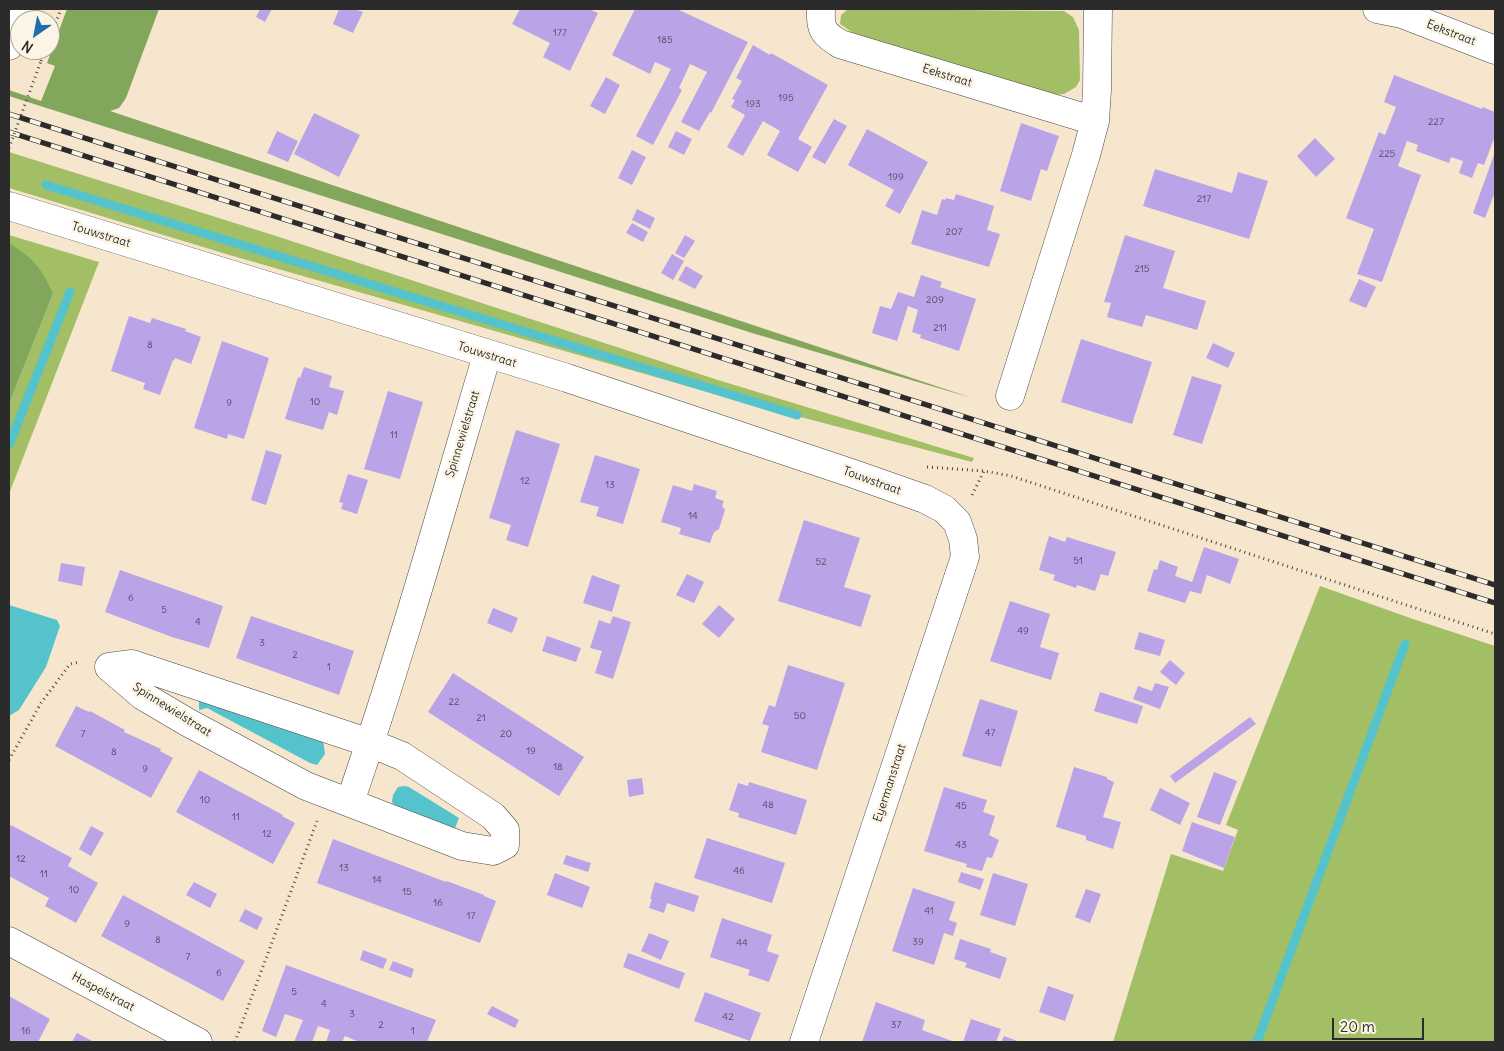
<!DOCTYPE html>
<html>
<head>
<meta charset="utf-8">
<style>
	body { margin:0 }
	#map { position:relative; width:1504px; height:1051px; overflow:hidden; background:#f7e6ce; font-family:Delius,sans-serif }
	canvas { display:block }
	.frame { position:absolute; inset:0; border:10px solid #2b2b2b; pointer-events:none }
	.north { position:absolute; left:10px; top:10px; width:50px; height:50px; box-sizing:border-box; background:#fcf5e5; border:1px solid #a8a49b; border-radius:50%; rotate:213deg; font-size:14px; font-weight:700; line-height:20px; text-align:center; color:#2b2b2b }
	.north::after { content:''; display:block; margin:auto; width:18px; height:22px; background:#1f6fb2; clip-path:polygon(50% 0,100% 100%,50% 72%,0 100%) }
	.scale { position:absolute; left:1332px; top:1018px; width:92px; height:22px; box-sizing:border-box; border:2px solid #2b2b2b; border-top:0; padding-left:6px; font-size:15px; line-height:18px; white-space:nowrap; color:#2b2b2b; -webkit-text-stroke:4px #fcf5e5; paint-order:stroke }
</style>
</head>
<body>
<div id="map">
<canvas width="1504" height="1051"></canvas>
<div class="frame"></div>
<div class="north">N</div>
<div class="scale">20 m</div>
</div>
<script>
const c = document.querySelector('canvas').getContext('2d');
c.lineJoin = 'round';
function fill(path, color) { c.fillStyle = color; c.fill(path, 'evenodd'); }
function stroke(path, color, width, dash) { c.strokeStyle = color; c.lineWidth = width; c.lineCap = dash ? 'butt' : 'round'; c.setLineDash(dash || []); c.stroke(path); }
function write(font, color, halo, rows, align = 'center') {
  c.font = font + ' Delius,sans-serif'; c.lineWidth = 5; c.setLineDash([]); c.textBaseline = 'middle'; c.strokeStyle = halo; c.fillStyle = color; for (const [text, x, y, turn = 0] of rows) {
    c.save(); c.translate(x, y); c.rotate((+turn || 0) * Math.PI / 180); c.textAlign = isNaN(turn) ? turn : align; if (halo) c.strokeText(text, 0, 0); c.fillText(text, 0, 0); c.restore();
  }
}
fill(new Path2D(`
	M848,9l216,2 9,6 6,13 1,50 -4,7 -12,7 -13,1 -198,-62 -13,-9 1,-9z
	M9,152l267,84 442,144 256,78 -2,4 -240,-63 -506,-145 -217,-66z
	M9,235l90,27 -90,232v-90l44,-110 -44,-50z
	M1320,586l93,33 82,27v396h-382l58,-188 52,17 15,-41 -12,-5z`), '#a3bf66');
fill(new Path2D(`
	M67,9h92l-33,89 -7,10 -9,3 862,287 -220,-65 -743,-237v-6l32,11 14,-35 -8,-3z
	M9,243c24,15 33,25 44,51l-44,110z`), '#82a65b');
fill(new Path2D(`
	M9,605l48,15 3,6 -14,41 -27,43 -10,6z
	M199,701h5l119,39 2,14 -8,11 -7,-2 -103,-55 -8,2z
	M405,786l4,1 50,31 -6,15 -58,-26 -3,-5 1,-7 5,-8z`), '#55c3cb');
stroke(new Path2D(`
	M46,185l751,230
	M9,445l61,-153
	M1257,1042l148,-398`), '#55c3cb', 9);
fill(new Path2D(`
	M260,9h12l-7,13 -9,-5z
	M339,9h15l9,3 -10,21 -20,-9z
	M520,9h69l9,4 -28,58 -27,-14 7,-14 -38,-19z
	M635,9h42l71,33 -37,71 -1,-1 -11,19 -18,-9 26,-50 -17,-8 -11,24 3,2 -29,55 -17,-9 35,-67 -16,-7 -5,12 -38,-19z
	M753,45l17,10 1,-2 57,32 -30,54 14,8 -14,25 -31,-17 13,-24 -17,-10 -20,35 -16,-9 18,-32 -14,-8 4,-7 -3,-1 10,-18 -6,-3z
	M1394,75l88,34v-2l13,5v24l-11,29 -6,-2 -6,15 -13,-5 4,-12 -12,-4 -2,6 -33,-12 2,-6 -11,-4 -9,25 23,9 -39,107 -25,-8 17,-45 -28,-11 33,-86 6,3 11,-28 -12,-5z
	M606,77l14,8 -15,29 -15,-8z
	M314,113l46,22 -21,42 -45,-23z
	M834,119l13,7 -22,38 -13,-7z
	M1021,123l38,13 -12,35 -6,-2 -10,32 -31,-10z
	M867,129l61,33 -28,52 -15,-8 9,-16 -46,-25z
	M277,131l21,10 -10,21 -21,-9z
	M676,131l16,8 -8,16 -16,-8z
	M1315,138l20,21 -19,18 -19,-21z
	M632,150l14,7 -14,28 -14,-7z
	M1495,152v40l-10,26 -12,-5z
	M1155,169l77,24 6,-21 30,9 -19,58 -106,-33z
	M956,194l38,12 -7,24 13,4 -11,33 -78,-23 11,-34 15,5 5,-16 3,1 1,-2 8,2z
	M637,209l18,9 -5,11 -18,-9z
	M632,223l16,9 -5,10 -17,-9z
	M685,235l10,6 -11,17 -9,-5z
	M1125,235l50,16 -12,37 43,13 -9,29 -51,-15 -4,12 -35,-10 4,-14 -7,-1z
	M672,254l12,7 -11,19 -12,-7z
	M686,266l17,10 -8,13 -17,-9z
	M921,275l21,7 -2,5 36,12 -17,52 -39,-13 1,-3 -9,-3 6,-22 -10,-4 -11,35 -25,-8 8,-27 11,3 7,-17 16,5z
	M1359,279l17,8 -10,21 -17,-7z
	M129,316l21,7 2,-5 34,11 -1,2 16,6 -10,27 -16,-6 -1,3 -1,-1 -13,35 -17,-6 2,-6 -34,-12z
	M1081,339l71,23 -20,62 -71,-22z
	M222,341l47,17 -25,81 -16,-5 -1,5 -33,-11z
	M1213,343l22,10 -7,15 -22,-10z
	M304,367l28,9 -3,11 15,4 -7,24 -8,-3 -6,18 -38,-11 13,-42 2,1z
	M1192,376l30,9 -20,59 -29,-9z
	M388,391l35,11 -23,77 -36,-10z
	M516,430l44,14 -32,103 -22,-7 5,-15 -22,-7z
	M266,450l16,5 -16,50 -15,-5z
	M595,455l45,14 -17,55 -27,-8 3,-9 -19,-5z
	M348,474l20,6 -11,34 -16,-5 2,-6 -4,-1z
	M694,484l23,7 -2,7 9,3 -2,5 3,4 -6,19 -5,3 -4,11 -31,-9 2,-6 -20,-6 12,-37 19,6z
	M804,520l56,18 -16,49 27,8 -10,32 -83,-26z
	M1049,536l16,6 2,-5 49,15 -8,24 -7,-2 -6,17 -18,-6 -1,3 -23,-8 2,-5 -16,-5z
	M1204,547l35,12 -9,25 -23,-9 -6,19 -11,-3 -5,12 -38,-12 7,-22 3,1 3,-10 18,7 -3,9 17,6z
	M61,563l24,4 -3,19 -24,-5z
	M120,570l103,36 -14,42 -37,-11 -67,-25z
	M687,574l17,8 -10,21 -18,-8z
	M592,575l28,10 -8,27 -29,-9z
	M1010,601l40,13 -10,33 19,6 -8,27 -61,-19z
	M719,605l16,14 -16,19 -17,-14z
	M493,608l25,10 -6,15 -25,-10z
	M251,616l103,35 -15,44 -103,-37z
	M613,616l18,6 -18,57 -18,-6 7,-22 -12,-3 9,-28 11,4z
	M1139,632l26,8 -5,16 -26,-7z
	M547,636l34,12 -5,14 -34,-11z
	M1170,660l15,13 -9,12 -16,-13z
	M788,665l57,18 -28,87 -56,-18 8,-26 -7,-2 7,-19 6,2z
	M453,673l131,84 -25,39 -131,-84z
	M1155,683l14,4 -9,22 -27,-10 5,-13 14,5z
	M1100,692l43,14 -6,18 -43,-13z
	M980,699l38,12 -17,56 -39,-11z
	M76,706l13,6 1,-1 35,19 -1,2 37,17 -1,2 13,7 -22,40 -96,-52z
	M1250,717l6,7 -81,59 -5,-7z
	M1074,767l33,10v2l7,3 -11,35 18,5 -8,27 -27,-9v-4l-30,-9z
	M199,770l84,45 -1,1 13,7 -22,41 -97,-52z
	M1214,772l23,9 -17,44 -23,-8z
	M642,778l2,16 -15,3 -2,-17z
	M749,782l58,18 -11,35 -58,-18 1,-4 -10,-3 9,-27 10,3z
	M944,787l43,13 -4,12 12,4 -6,19 10,5 -7,18 -5,-1 -5,14 -16,-4 1,-3 -43,-13z
	M1160,788l30,15 -10,22 -30,-15z
	M1192,822l43,15 -11,31 -42,-17z
	M11,825l61,33 -4,8 30,17 -22,40 -31,-17 4,-8 -40,-22v-47z
	M91,826l13,7 -13,23 -12,-7z
	M707,838l78,25 -13,40 -78,-25z
	M333,839l113,43 1,-1 37,14v1l12,5 -16,42 -163,-60z
	M566,855l25,8 -3,9 -25,-8z
	M961,872l23,7 -4,11 -22,-8z
	M555,873l35,14 -8,21 -35,-13z
	M993,873l35,11 -13,42 -35,-11z
	M194,882l23,12 -7,14 -24,-13z
	M655,882l44,14 -5,16 -27,-9 -3,10 -15,-5 3,-9h-2z
	M913,888l42,14 -6,18 8,3 -4,13 -9,-3 -10,32 -42,-14z
	M1086,889l15,5 -11,29 -15,-6z
	M123,895l122,66 -22,40 -122,-65z
	M245,909l18,9 -6,12 -18,-9z
	M722,918l50,17 -5,16 12,4 -10,27 -21,-7 2,-5 -40,-13z
	M649,933l20,8 -8,19 -20,-9z
	M960,939l31,10 -1,3 17,6 -7,21 -35,-12 2,-4 -13,-4z
	M363,950l24,9 -4,10 -23,-9z
	M628,953l57,20 -6,16 -56,-22z
	M393,961l21,8 -3,9 -22,-8z
	M286,965l150,55 -9,22h-68l-14,-6 -3,6h-16l4,-12 -12,-4 -6,16h-18l9,-22 -18,-6 -9,23 -14,-6z
	M1048,986l26,9 -9,26 -26,-9z
	M705,992l56,21 -11,28 -56,-20z
	M9,996l41,23 -12,23h-29z
	M876,1002l49,18 -3,10 33,12h-93z
	M492,1006l27,14 -4,8 -28,-14z
	M971,1019l30,10 -5,13h-33z
	M77,1033l17,9h-22z
	M1004,1036l16,6h-19z`), '#bba3e7');
const street = new Path2D(`
	M821,9c-1,21 2,24 19,35l255,77
	M9,206l558,172 287,96 71,25 19,10 13,13 6,17 2,18 -161,485
	M1010,396l76,-241 9,-34 2,-31 1,-81
	M132,664l238,79 32,13 91,60 12,14v15l-12,6 -31,-5 -156,-60 -119,-64 -44,-26 -34,-29z
	M350,802c51,-148 93,-298 137,-447
	M9,941l189,101`);
const secondary = new Path2D(`
	M1377,9l25,5 93,36`);
const primary = new Path2D(`
	M9,46l13,-37`);
stroke(street, '#4a4743', 29);
stroke(secondary, '#4a4743', 29);
stroke(primary, '#4a4743', 29);
stroke(new Path2D(`
	M50,37l11,-28
	M41,61l4,-11
	M927,467l57,4 27,5 484,158
	M972,495l12,-24
	M9,760l32,-57 29,-39 10,-2
	M235,1042l82,-221`), '#4a4743', 3, [1, 4]);
stroke(street, '#fff', 28);
stroke(secondary, '#fff', 28);
stroke(primary, '#fff', 28);
const rail = new Path2D(`
	M9,114l1486,471
	M9,132l1486,471`);
stroke(rail, '#2b2b2b', 5.5);
stroke(rail, '#fcf5e5', 4, [11]);
stroke(new Path2D(`
	M9,148l32,-87`), '#4a4743', 3, [1, 4]);
write('10px', '#4f495a', null, [
	["177",560,33],
	["185",665,40],
	["195",786,98],
	["193",753,104],
	["227",1436,122],
	["225",1387,154],
	["199",896,177],
	["217",1204,199],
	["207",954,232],
	["215",1142,269],
	["209",935,300],
	["211",940,328],
	["8",150,345],
	["10",315,402],
	["9",229,403],
	["11",394,435],
	["12",525,481],
	["13",610,485],
	["14",693,516],
	["51",1078,561],
	["52",821,562],
	["6",131,598],
	["5",164,610],
	["4",198,622],
	["49",1023,631],
	["3",262,643],
	["2",295,655],
	["1",329,667],
	["22",454,702],
	["50",800,716],
	["21",481,718],
	["47",990,733],
	["7",83,734],
	["20",506,734],
	["19",531,751],
	["8",114,752],
	["18",558,767],
	["9",145,769],
	["10",205,800],
	["48",768,805],
	["45",961,806],
	["11",236,817],
	["12",267,834],
	["43",961,845],
	["12",21,859],
	["13",344,868],
	["46",739,871],
	["11",44,874],
	["14",377,880],
	["10",74,890],
	["15",407,892],
	["16",438,903],
	["41",929,911],
	["17",471,916],
	["9",127,924],
	["8",158,940],
	["39",918,942],
	["44",742,943],
	["7",188,957],
	["6",219,973],
	["5",294,992],
	["4",324,1004],
	["3",352,1014],
	["42",728,1017],
	["2",381,1025],
	["37",896,1025],
	["16",26,1031],
	["1",413,1031]
]);
write('12px', '#2b2b2b', '#fcf5e5', [
	["Eekstraat",1451,33,21],
	["Eekstraat",947,76,17],
	["Touwstraat",101,235,17],
	["Touwstraat",487,355,17],
	["Spinnewielstraat",463,434,-73],
	["Touwstraat",872,481,20],
	["Spinnewielstraat",172,710,32],
	["Eyermanstraat",890,783,-72],
	["Haspelstraat",103,992,28]
]);
</script>
</body>
</html>
